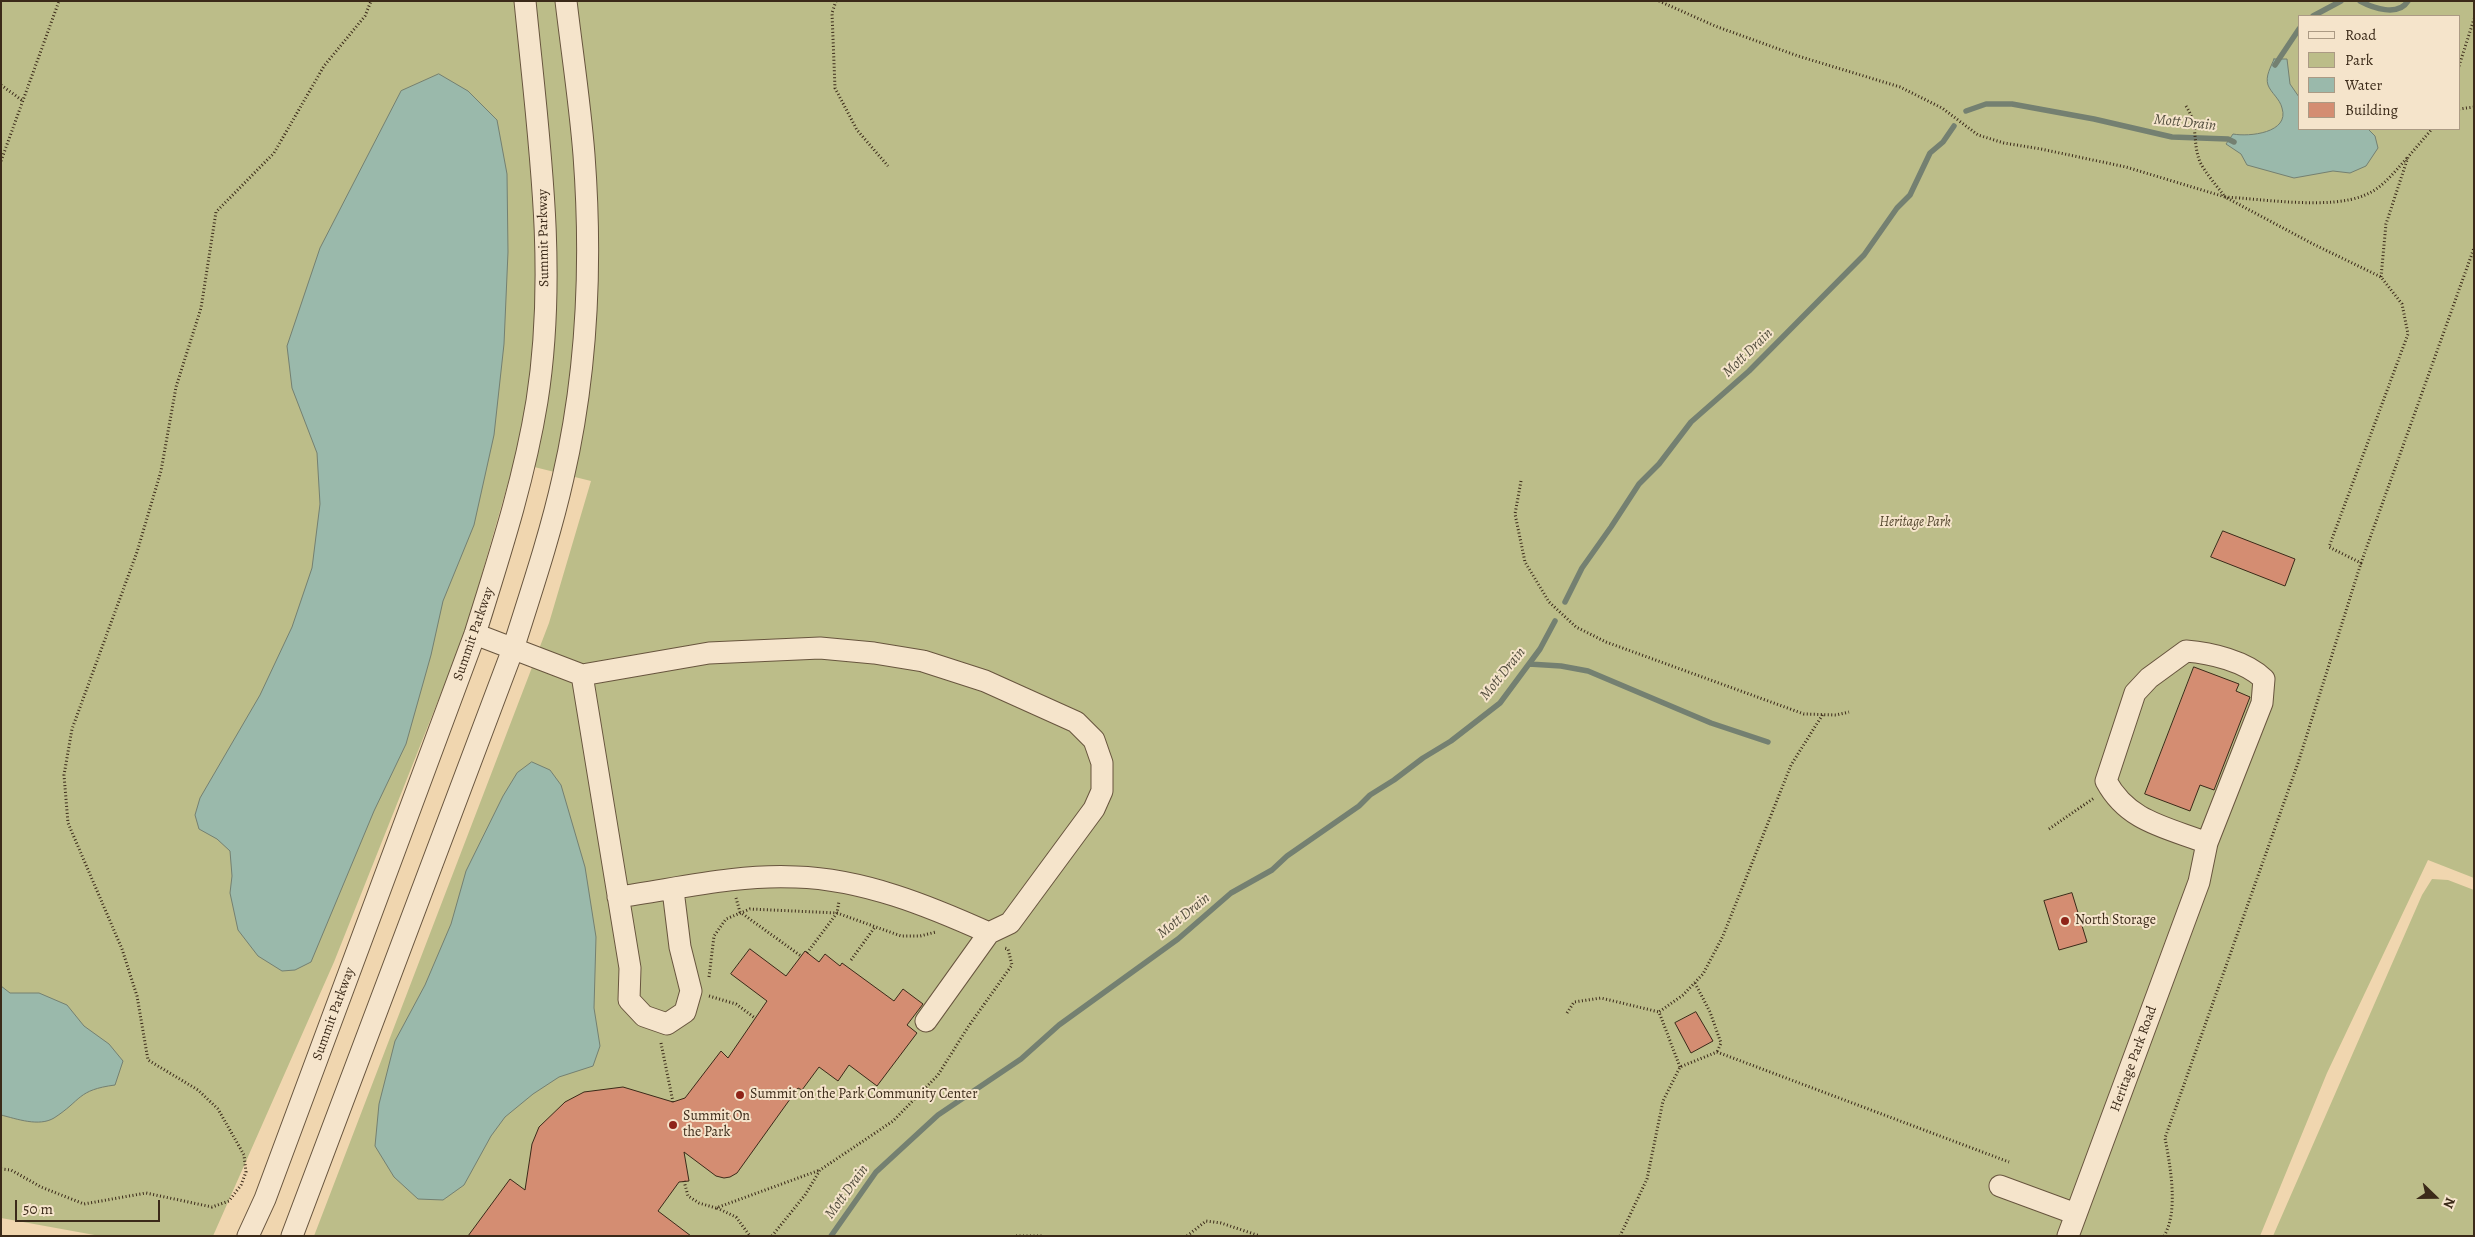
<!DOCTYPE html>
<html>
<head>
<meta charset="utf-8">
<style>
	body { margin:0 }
	#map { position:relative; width:2475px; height:1237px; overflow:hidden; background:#f0d6af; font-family:Alegreya,serif }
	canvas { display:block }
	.frame { position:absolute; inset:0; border:2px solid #3b2a19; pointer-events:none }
	.legend { position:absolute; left:2298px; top:15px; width:162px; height:115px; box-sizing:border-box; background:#f5e4cb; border:1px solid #ab9a84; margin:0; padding:6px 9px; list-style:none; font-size:15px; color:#3b2a19 }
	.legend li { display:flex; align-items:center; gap:10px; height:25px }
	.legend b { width:25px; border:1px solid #ab9a84 }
	.north { position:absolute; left:2410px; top:1172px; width:50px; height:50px; -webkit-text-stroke:4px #f5e4cb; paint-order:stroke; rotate:112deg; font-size:14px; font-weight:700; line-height:20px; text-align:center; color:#3b2a19 }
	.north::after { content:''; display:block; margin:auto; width:18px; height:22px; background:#3b2a19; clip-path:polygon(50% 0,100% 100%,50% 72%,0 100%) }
	.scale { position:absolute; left:15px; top:1200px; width:145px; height:22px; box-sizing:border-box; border:2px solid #3b2a19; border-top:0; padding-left:6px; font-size:15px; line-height:18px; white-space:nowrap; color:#3b2a19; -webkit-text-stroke:4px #f5e4cb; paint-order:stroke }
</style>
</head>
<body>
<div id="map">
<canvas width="2475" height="1237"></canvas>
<div class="frame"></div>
<ul class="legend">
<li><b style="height:6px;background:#f5e4cb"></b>Road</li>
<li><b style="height:14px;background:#bcbd89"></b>Park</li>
<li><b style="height:14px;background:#9ab9ab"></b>Water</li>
<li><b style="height:14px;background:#d48d72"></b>Building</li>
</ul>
<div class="north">N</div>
<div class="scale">50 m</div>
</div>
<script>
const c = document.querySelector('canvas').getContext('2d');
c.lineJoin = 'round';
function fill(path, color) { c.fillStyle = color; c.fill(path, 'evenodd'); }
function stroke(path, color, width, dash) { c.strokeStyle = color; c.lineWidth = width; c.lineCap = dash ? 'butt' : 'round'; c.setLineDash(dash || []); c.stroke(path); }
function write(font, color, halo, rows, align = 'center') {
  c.font = font + ' Alegreya,serif'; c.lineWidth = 4; c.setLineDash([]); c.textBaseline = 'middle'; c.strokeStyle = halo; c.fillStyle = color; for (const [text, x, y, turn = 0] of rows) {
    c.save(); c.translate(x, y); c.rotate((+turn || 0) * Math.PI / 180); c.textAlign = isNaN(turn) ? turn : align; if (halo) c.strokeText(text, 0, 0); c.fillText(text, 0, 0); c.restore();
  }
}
fill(new Path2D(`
	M1,1h2473v877l-46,-18 -101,213 -67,163h-1946l235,-613 42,-142 -77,-19 -49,171 -131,329 -121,274h-113l-99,-18zM2299,16h160v113h-160z
	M2432,879l16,1 26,10v346h-201l149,-341z`), '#bcbd89');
const water = new Path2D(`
	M2274,59h13l3,25 9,13v32h69l7,7 3,12 -12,18 -16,7 -17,-2 -39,7 -47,-13 -6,-11 -15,-10 7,-10c16,3 57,-1 49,-26 -2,-9 -11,-15 -14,-23 -3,-9 3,-18 6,-26z
	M439,74l29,17 29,29 10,54 1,78 -4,92 -10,91 -20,90 -31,76 -12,54 -25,89 -32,67 -63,151 -16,8 -13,1 -24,-15 -20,-26 -8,-37 2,-17 -2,-25 -13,-12 -18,-10 -4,-14 5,-17 60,-103 32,-68 20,-59 8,-64 -3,-51 -25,-65 -5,-42 33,-98 81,-157z
	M532,762l18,8 11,15 24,82 11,70 -2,71 6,38 -7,20 -34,11 -26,17 -28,23 -14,19 -27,49 -21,15 -25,-1 -24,-22 -19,-31 4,-42 16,-63 30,-56 26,-61 15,-53 37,-75 14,-23z
	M1,986l9,7h29l28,12 17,21 25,18 14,17 -8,24c-38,5 -33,15 -61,33 -15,9 -37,1 -53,-3z`);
fill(water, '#9ab9ab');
stroke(water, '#748071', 1);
stroke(new Path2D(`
	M2360,1c13,7 38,16 48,0
	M2313,16l28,-15
	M2275,65l24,-36
	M1966,111l20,-7h26l82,15 78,18 56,2 6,3
	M1565,602l17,-34 29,-41 28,-43 20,-20 32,-42 58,-51 115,-116 33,-47 13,-13 20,-42 13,-11 11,-16
	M1529,664l32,2 27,5 123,52 57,19
	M831,1236l45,-64 62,-57 83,-56 38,-34 119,-86 53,-46 41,-23 15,-14 72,-50 11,-11 24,-15 29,-22 28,-17 49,-38 40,-54 15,-28`), '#748071', 5.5);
const building = new Path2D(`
	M2223,531l72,28 -10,27 -74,-29z
	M2194,667l45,17 -3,7 14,6 -36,93 -14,-5 -10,26 -45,-17z
	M2072,893l15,49 -28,8 -15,-49z
	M750,949l36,27 19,-25 14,11 6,-8 15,12 2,-3 52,38 9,-12 20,15 -16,21 10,8 -40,53 -28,-21 -11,16 -19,-14 -17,23 -4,-2 -61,85 -7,4 -6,1 -8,-2 -32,-24 5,29 -10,1 -21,29 33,25h-223l42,-57 15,11 7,-46 7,-17 26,-25 19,-10 39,-5 50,15 12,-4 36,-47 7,7 39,-57 -36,-27z
	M1696,1012l17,29 -22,12 -16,-30z`);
fill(building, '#d48d72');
stroke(building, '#3b2a19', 1);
const minor = new Path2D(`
	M475,634l107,41 127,-22 111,-5 54,5 49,8 62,20 91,41 18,18 8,23v28l-8,18 -84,114 -21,10c-60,-27 -126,-54 -193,-56 -59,-3 -120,12 -178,20
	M582,675l48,293 -1,32 15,16 23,8 18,-12 6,-21 -11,-44 -7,-57
	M926,1021l63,-88
	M2000,1186l76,28
	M248,1236l17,-37 210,-565c24,-77 49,-153 62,-233 21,-133 1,-267 -12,-400
	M292,1236l221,-587c18,-57 37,-113 50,-171 24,-104 29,-216 21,-323 -4,-51 -12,-103 -18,-154
	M2068,1236l131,-354 8,-39 55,-140 2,-24c-19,-18 -53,-26 -78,-28l-37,27 -14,15 -29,88c22,41 60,46 101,62`);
stroke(minor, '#68553e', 23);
stroke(new Path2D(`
	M836,1l-4,12 3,75 22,42 31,36
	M1659,1l56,25 83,30 102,31 42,21 36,27 26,8 37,6 85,18 99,30 88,47 68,33 21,27 6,30 -79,213 32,16 113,-315
	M2459,66l15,-47
	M1,85l22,16
	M2186,106c13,20 6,36 14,56 6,12 17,24 25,35 38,2 106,13 140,-2 18,-7 30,-24 43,-38
	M2459,109l15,-2
	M1,161l58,-160
	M2381,277l5,-53 22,-67 24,-28
	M1521,481l-6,33 10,48 24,40 27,25 30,15 198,72 32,1 13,-3
	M2049,829l45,-31
	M736,898l4,14 61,44
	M807,953l30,-40 2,-12
	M851,960l24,-33
	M709,977l5,-41 12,-17 24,-10 87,4 64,23h19l16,-4
	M1695,983l15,29 11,31 -4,9
	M709,996l27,8 19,14
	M1567,1013l7,-11 27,-4 58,14
	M661,1043l12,59
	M1680,1067l-21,-55 24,-17 20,-21 20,-38 68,-171 32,-51
	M1,1169l10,1 30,17 43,17 62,-11 66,14 17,-6 12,-16 5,-13 -2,-17 -26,-46 -20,-19 -50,-30 -11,-64 -15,-47 -54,-126 -4,-48 8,-46 65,-177 24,-81 15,-84 25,-79 15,-96 58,-59 50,-87 41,-50 6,-15
	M684,1181l4,15 11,7 17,5 104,-38
	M717,1208l19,9 14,19
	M772,1236l33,-41 15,-25 73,-49 45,-46 30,-48 44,-62 -4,-16 -4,-1
	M1016,1236h28
	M1187,1236l19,-15 15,2 39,13
	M1620,1236l27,-57 16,-78 17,-34 37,-15 292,110
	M2164,1236c15,-25 6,-71 1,-98l133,-375 63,-200`), '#3b2a19', 3, [1, 2.5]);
stroke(minor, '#f5e4cb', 21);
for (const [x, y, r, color] of [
	[2065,921,5,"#8f2418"],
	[740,1095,5,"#8f2418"],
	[673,1125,5,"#8f2418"]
]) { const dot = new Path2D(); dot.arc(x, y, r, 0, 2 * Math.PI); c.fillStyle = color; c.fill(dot); stroke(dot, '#f5e4cb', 2); }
write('14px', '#3b2a19', '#f5e4cb', [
	["Summit Parkway",544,238,-91],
	["Summit Parkway",474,634,-71],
	["Summit Parkway",334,1014,-70],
	["Heritage Park Road",2134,1059,-70]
]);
write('italic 14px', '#55472f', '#f5e4cb', [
	["Heritage Park",1915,523]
]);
write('14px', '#3b2a19', '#f5e4cb', [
	["North Storage",2075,921],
	["Summit on the Park Community Center",750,1095],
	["Summit On",683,1117],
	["the Park",683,1133]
], 'left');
write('italic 15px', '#534e3e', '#f5e4cb', [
	["Mott Drain",2185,123,6],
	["Mott Drain",1748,353,-44],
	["Mott Drain",1503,674,-51],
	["Mott Drain",1184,916,-39],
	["Mott Drain",847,1192,-54]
]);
</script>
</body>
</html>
